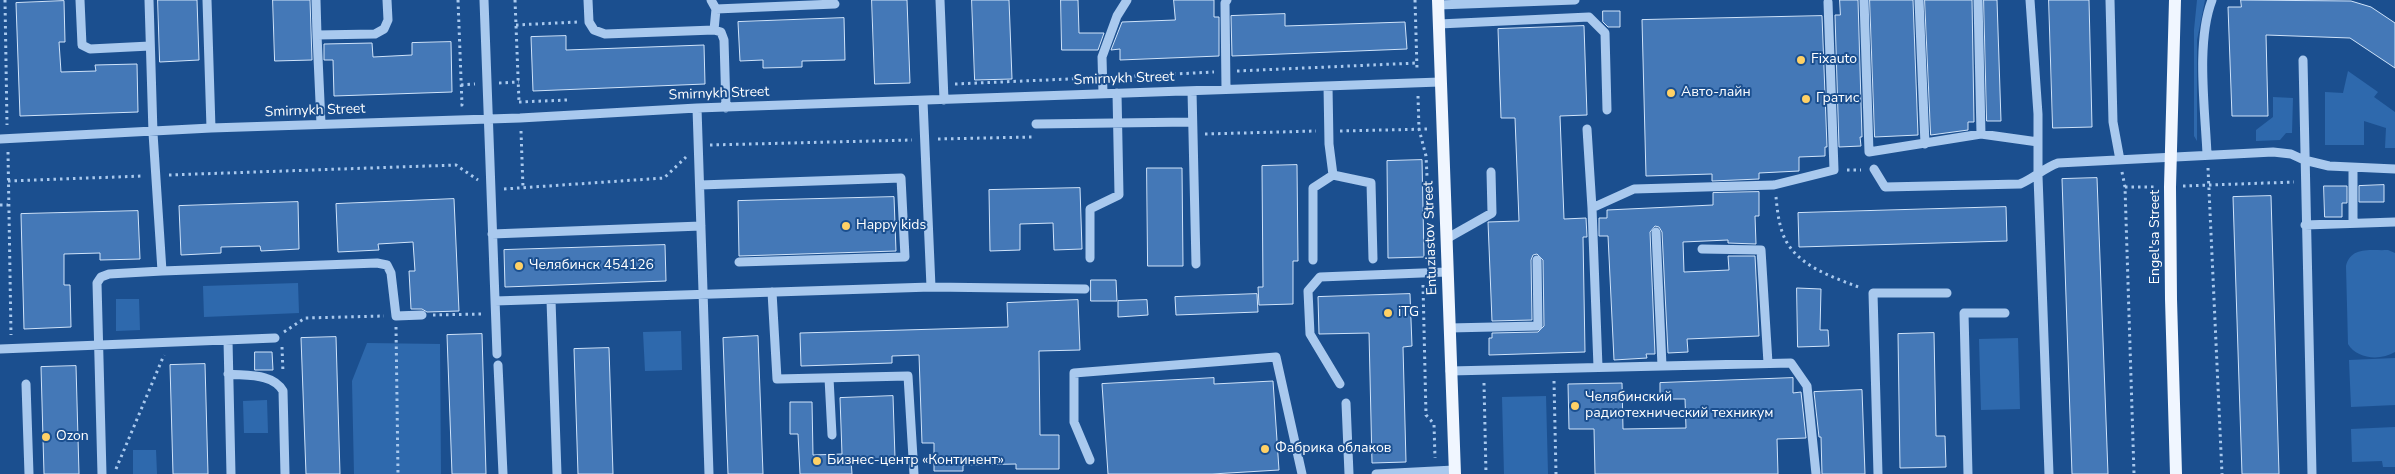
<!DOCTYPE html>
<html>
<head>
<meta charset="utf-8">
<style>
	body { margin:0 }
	canvas { display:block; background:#1b4f8f }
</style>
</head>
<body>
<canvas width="2395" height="474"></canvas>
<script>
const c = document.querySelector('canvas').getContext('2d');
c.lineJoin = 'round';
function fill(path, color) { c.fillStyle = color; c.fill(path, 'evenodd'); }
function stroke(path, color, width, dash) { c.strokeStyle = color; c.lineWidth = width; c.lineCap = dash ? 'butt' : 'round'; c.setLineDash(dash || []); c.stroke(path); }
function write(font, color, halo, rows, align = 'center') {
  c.font = font + ' "Nunito Sans",sans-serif'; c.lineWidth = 4; c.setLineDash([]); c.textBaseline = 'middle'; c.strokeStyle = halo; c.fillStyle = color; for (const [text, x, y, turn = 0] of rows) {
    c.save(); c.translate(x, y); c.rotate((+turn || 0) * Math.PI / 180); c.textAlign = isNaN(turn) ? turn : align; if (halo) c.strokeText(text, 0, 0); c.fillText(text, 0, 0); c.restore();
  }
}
fill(new Path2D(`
	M2197,0h8l-8,40v101l-3,-5v-106z
	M2348,71l30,21 -4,5 21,15v36h-10l1,-20 -22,-7v24h-39v-53l18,1z
	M2273,97l20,1 -1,35h-6l-6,7 -24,1v-11l17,-13z
	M2388,250l7,3v99c-15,9 -38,7 -47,-8l-2,-78c5,-20 25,-15 42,-16z
	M298,283l1,30 -95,4 -1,-31z
	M116,299h23l1,31 -24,1z
	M681,331l1,39 -37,1 -2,-39z
	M2018,338l2,71 -39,1 -2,-71z
	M367,343l73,1 1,130h-87l-2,-93z
	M2395,358v47l-44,2 -2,-47z
	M1546,396l2,78h-44l-2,-77z
	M267,400l1,33h-24l-1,-32z
	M2395,427v40h-12l-1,-6 -30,1 -1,-33z
	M133,450h23l1,24h-24z`), '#2e69ad');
const building = new Path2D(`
	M158,0h39l2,60 -39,2z
	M273,0h37l2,60 -37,1z
	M872,0h35l3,83 -35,1z
	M972,0h37l3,79 -37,1z
	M1061,0h17l1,33h25l-6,17h-36z
	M1174,0h40v17h5v39l-99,4v-11l-9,1 11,-28 53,-2z
	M1840,0h18l4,137h-2l1,9 -22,1 -4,-132h5z
	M1870,0h43l5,135 -43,2z
	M1925,0h47l2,122h-6v8l-37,5z
	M1984,0h13l4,121h-14z
	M2049,0h40l3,127 -39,1z
	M2241,0l110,1 20,6 24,16v45l-45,-30 -84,-3 2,81h-36l-4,-109h13z
	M64,1l1,41h-6l2,30 35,-1 -1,-6 42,-1 1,48 -118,4 -4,-113z
	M1603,11h17v16h-12l-5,-5z
	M1285,14v12l120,-4 2,27 -175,7 -1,-40z
	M1822,16l5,131h-2v9l-26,1v14l-40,2v6l-47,2v-7l-66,2 -4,-156z
	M844,18l1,42 -43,1v6l-39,1v-8l-23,1 -2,-39z
	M1584,26l3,89 -27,1 4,103 22,-1 1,19h-4l2,115 -96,3v-17h3v-5l46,-1 6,-6 -1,-66 -6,-6 -4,1 -2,5 1,60 -40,1 -4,-99 31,-1 -4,-103h-14l-3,-89z
	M566,36v14l138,-5 1,39 -172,7 -2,-54z
	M451,42l1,50 -118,4 -1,-36h-9v-16l48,-1 1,14 39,-2v-12z
	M1422,160l2,97 -36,1 -1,-97z
	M1297,165l1,96h-5v43l-34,1 -1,-18h5l-1,-121z
	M1147,168h35l1,98h-35z
	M2097,178l11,296h-36l-10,-295z
	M2384,185v17h-25v-16z
	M2324,186h23v17h-5v14h-17z
	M1080,188l2,61 -28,1 -1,-27 -33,1v26l-30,1 -1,-61z
	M1759,192v24h-4l1,28 -28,-1v-3l-45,2 1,30 45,-2 -1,-14h27l4,80 -72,3 1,13 -20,1 -6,-121 -3,-5 -4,-1 -5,6 5,122h-9l1,4 -33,2 -6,-124h-9v-18h8v-8l106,-5v-12z
	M2271,196l8,278h-37l-9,-277z
	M894,197l2,54 -157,5 -1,-55z
	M454,199l5,112 -32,1 -5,-3h-11l-2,-38h6l-2,-29 -35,2 1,6 -41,2 -2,-48z
	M298,202l1,47 -38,2 -1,-5 -39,1v6l-40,2 -2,-49z
	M2006,207l1,34 -208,6 -1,-34z
	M138,211l2,48 -40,1v-7l-36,1v31h6l1,42 -47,2 -3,-115z
	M665,245l1,36 -161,6 -1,-37z
	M1091,280h25l1,21h-26z
	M1797,288l24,1 -1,41h8l1,16 -31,1z
	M1257,294l1,18 -82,3 -1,-18z
	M1410,294l2,52 -9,1 3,115 -34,1 -3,-130 -50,1 -1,-37z
	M1078,300l2,50 -41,1 1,84h19v34h-43v-5l-53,1v6h-29v-28h-12l-3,-88 -27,1v7l-91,3 -1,-33 208,-6 -1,-24z
	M1147,300l1,15 -30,2v-16z
	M1934,333l2,103h9l1,31 -46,1 -2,-134z
	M482,334l4,140h-34l-5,-139z
	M758,336l5,138h-35l-5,-136z
	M336,337l4,137h-34l-5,-136z
	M609,348l4,126h-35l-4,-125z
	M255,352h17l1,18h-18z
	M205,364l3,110h-35l-3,-109z
	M76,366l3,108h-35l-3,-107z
	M1214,378v6l59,-3 6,89 -67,4h-104l-6,-90z
	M1793,378v15l8,-1 5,46 -29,1 1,35h-183l-1,-45h-25l-1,-45 54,-1 1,46 63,-1 -1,-29h-25v-16z
	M1862,390l3,84h-43l-1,-37h-2l-5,-45z
	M893,396l2,62 -44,2 1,14h-52l-2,-40h-8v-32h22l1,53 29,-1 -2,-56z`);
fill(building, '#4478b7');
stroke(building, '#cfe3fa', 1);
stroke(new Path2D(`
	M5,0l2,125
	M458,0l4,105h-2
	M515,0l4,102
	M1415,0l2,69
	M516,25l62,-3
	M1237,71l180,-8
	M1115,77l99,-5
	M499,83l20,-1
	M955,84l136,-6
	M461,85l14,-1
	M1418,96l1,33 7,27 1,20
	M519,102l48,-2
	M521,131l2,57
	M1340,131l89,-2
	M1205,134l111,-3
	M938,139l94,-2
	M710,145l202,-5
	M8,152l3,183
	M2208,168l14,306
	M1847,170h14
	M2122,172l3,15 9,287
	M169,175l287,-10 22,15
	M8,181l135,-5
	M2183,186l111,-4
	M2125,187h32
	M504,189l160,-11 22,-21
	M1776,197c1,10 2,21 5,31 9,36 49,48 80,60
	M0,205h8
	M1423,285l3,130 8,9 1,34
	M433,315l51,-1
	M396,327l2,147
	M284,332l21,-14 79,-2
	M282,347l1,26
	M1554,381l2,93
	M1484,383l2,91
	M116,469l48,-114`), '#a9c9ee', 3, [2.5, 4]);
stroke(new Path2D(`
	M80,0l2,45 8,4 60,-3
	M149,0l4,133 9,138
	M207,0l4,128
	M316,0l1,35
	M484,0l13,354
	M588,0l1,22 5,8 11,4 109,-4 7,2 3,8 2,68
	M711,0l5,9
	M940,0l4,100
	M1864,0l5,152 112,-18 57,8
	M1919,0l6,144
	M1978,0l3,134
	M2030,0l8,114v62l11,298
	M2110,0l3,122 7,38
	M1438,5l137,-5
	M1439,24l150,-7 16,16 2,77
	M714,30l2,-21 119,-5
	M2303,60l9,414
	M1328,86l1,58 4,31
	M1226,89l-1,-86 2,-3
	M1192,91l4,173
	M1103,94l-1,-37 15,-41 10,-16
	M697,108l12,366
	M321,124l-4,-89 58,-1 9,-5 4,-9 -1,-20
	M1036,124l156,-2
	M1587,129l5,79
	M0,139l211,-11 309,-10 177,-10 743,-26
	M2207,154c-2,-45 -11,-113 5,-154
	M2353,168v55
	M1874,169l11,18 135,-3c14,-6 24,-16 38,-21l215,-11 18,2 13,6 25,6 66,3
	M700,185l201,-7 4,79 -166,5
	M2305,225l90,-3
	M492,234l209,-8
	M1446,239l46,-26 -1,-41
	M1702,249l59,1 7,113
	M1090,258v-49l29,-14 -2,-102
	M1313,260v-72l20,-13 38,8 2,76
	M931,287l154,2
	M772,292l5,87 131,-3 6,98
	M551,300l6,174
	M495,301l436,-14 -8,-186
	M1449,328l89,-2 -1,-66
	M228,340l3,134
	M0,349l275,-11
	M498,365l5,109
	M1662,366l129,-3 16,23 9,88
	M1598,367l-6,-159 42,-19 140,-4 60,-15 -6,-168
	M1450,371l212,-5 -6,-134
	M228,374c19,2 45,-1 55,17l2,83
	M829,378l3,57
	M26,384l3,90
	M1340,384l-30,-50 -2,-43 12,-14 127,-5
	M1346,403l3,71
	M1090,460l-16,-38v-49l202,-16 26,117
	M102,474l-5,-191 4,-6 8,-3 53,-3 215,-8 10,2 4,8 5,43 26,-1
	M1376,474l78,-4
	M1878,474l-5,-181h74
	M1968,474l-4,-161h41`), '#a9c9ee', 9);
stroke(new Path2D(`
	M1438,0l17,474
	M2175,0l-5,187 1,112 5,175`), '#f0f6ff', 12);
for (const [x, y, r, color] of [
	[1801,60,5,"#ffd166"],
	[1671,93,5,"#ffd166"],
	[1806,99,5,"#ffd166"],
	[846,226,5,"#ffd166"],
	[519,266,5,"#ffd166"],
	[1388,313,5,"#ffd166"],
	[1575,406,5,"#ffd166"],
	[46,437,5,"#ffd166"],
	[1265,449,5,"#ffd166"],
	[817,461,5,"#ffd166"]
]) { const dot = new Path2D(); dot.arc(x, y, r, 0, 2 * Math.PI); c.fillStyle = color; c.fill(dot); stroke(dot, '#1b4f8f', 2); }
write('14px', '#fff', '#1b4f8f', [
	["Fixauto",1811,60],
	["Авто-лайн",1681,93],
	["Гратис",1816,99],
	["Happy kids",856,226],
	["Челябинск 454126",529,266],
	["iTG",1398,313],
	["Челябинский",1585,398],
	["радиотехнический техникум",1585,414],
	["Ozon",56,437],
	["Фабрика облаков",1275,449],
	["Бизнес-центр «Континент»",827,461]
], 'left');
write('14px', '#fff', '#1b4f8f', [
	["Smirnykh Street",1124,79,-2],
	["Smirnykh Street",719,94,-2],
	["Smirnykh Street",315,111,-2],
	["Engel'sa Street",2156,237,-90],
	["Entuziastov Street",1431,238,-92]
]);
</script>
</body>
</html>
